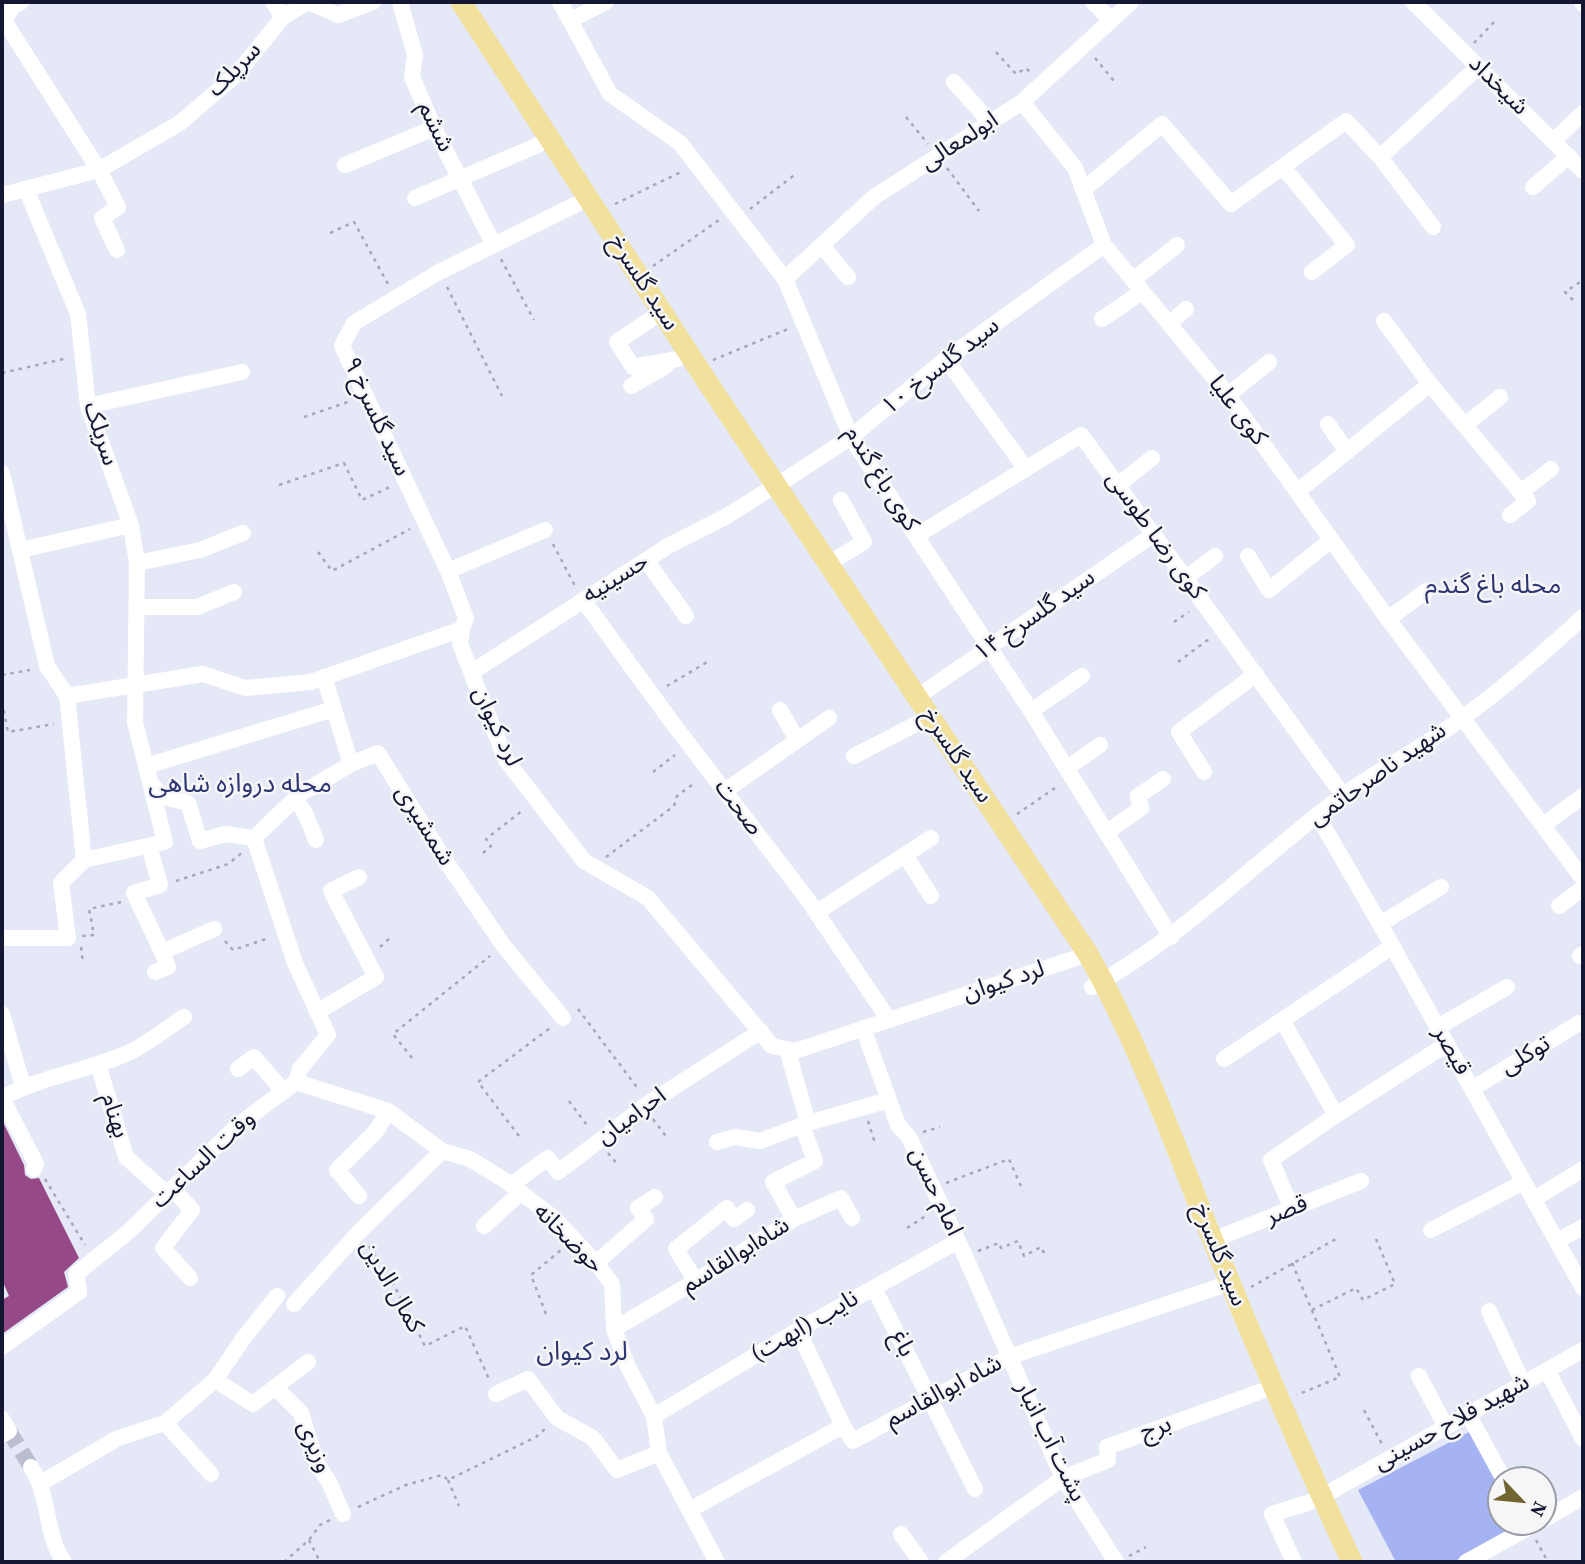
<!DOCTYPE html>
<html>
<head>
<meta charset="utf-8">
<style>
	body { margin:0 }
	#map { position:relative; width:1585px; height:1564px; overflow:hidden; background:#e4e8f7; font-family:"Source Serif 4",serif }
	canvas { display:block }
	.frame { position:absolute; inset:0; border:4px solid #131732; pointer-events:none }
	.north { position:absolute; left:1487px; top:1466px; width:70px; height:70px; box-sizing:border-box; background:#f6f6f6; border:2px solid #9b9da8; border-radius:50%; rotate:116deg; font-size:19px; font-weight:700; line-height:28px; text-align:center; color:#131732 }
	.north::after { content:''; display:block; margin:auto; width:24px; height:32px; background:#726431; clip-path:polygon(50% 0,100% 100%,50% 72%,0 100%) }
</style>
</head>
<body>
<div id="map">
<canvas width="1585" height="1564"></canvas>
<div class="frame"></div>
<div class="north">N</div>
</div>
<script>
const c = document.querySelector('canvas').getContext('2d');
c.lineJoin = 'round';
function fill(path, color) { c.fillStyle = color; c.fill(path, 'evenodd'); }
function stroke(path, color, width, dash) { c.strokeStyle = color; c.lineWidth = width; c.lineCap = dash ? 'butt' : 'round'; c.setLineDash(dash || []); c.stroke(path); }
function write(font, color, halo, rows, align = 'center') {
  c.font = font + ' "Source Serif 4","Noto Sans Arabic",serif'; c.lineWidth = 5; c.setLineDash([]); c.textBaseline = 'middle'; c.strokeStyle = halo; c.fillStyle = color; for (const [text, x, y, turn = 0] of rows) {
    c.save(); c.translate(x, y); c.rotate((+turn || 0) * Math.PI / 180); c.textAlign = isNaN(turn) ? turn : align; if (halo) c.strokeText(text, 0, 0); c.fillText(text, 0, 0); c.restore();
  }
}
fill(new Path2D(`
	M1475,1429l26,51v42h23l-70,40h-58l-38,-72z`), '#a5b3f3');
fill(new Path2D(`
	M2,1120l22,45 1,10 6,4 8,-1 40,80 -15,14 4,15 -66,47v-34l7,-4 -7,-16z`), '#954a87');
stroke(new Path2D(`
	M9,1431l22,36`), '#babed0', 16, [16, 8]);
stroke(new Path2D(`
	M1474,43l23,-24
	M996,52l20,22 10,-6 4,4
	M1095,58l19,23
	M906,117l22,27
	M947,168l32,43
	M615,204l66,-32
	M750,209l47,-36
	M330,233l24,-11 35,64
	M501,259l33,61
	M653,266l66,-46
	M447,287l55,109
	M1573,300l-8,-8 18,-12
	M713,360l75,-31
	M2,373l66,-15
	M304,417l47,-16
	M279,485l65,-22 18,37 28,-13
	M553,544l23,44
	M318,552l14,19 78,-42
	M1174,622l15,-10
	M1178,662l31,-23
	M2,675l28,-5
	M667,686l40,-24
	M2,702l6,30 46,-8
	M653,772l22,-17
	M1017,814l41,-28
	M483,853l8,-7 -5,-7 37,-29
	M606,857l68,-51 3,-10 19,-14
	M176,881l52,-17 15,-12
	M82,936l12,-1 -5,-26 32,-7
	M225,941l8,9 36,-12
	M81,947l2,16
	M380,947l11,-10
	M578,1009l61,81
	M412,1058l-19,-24 97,-78
	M569,1101l20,27
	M653,1119l15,20
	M868,1121l7,22
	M923,1132l17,-5
	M519,1136l-41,-54 72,-54
	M608,1153l9,11
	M45,1179l40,66
	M946,1183l63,-24 14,32
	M907,1228l20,-13
	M369,1246l25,39 31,61 40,-20 24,53
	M978,1251l21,-8 2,5 17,-7 6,15 17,-9 4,8
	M1292,1263l48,114 -43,18
	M1251,1287l85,-48
	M1312,1310l44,-22 7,12 32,-16 -19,-45
	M546,1314l-15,-39 30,-25
	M1364,1410l19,36
	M448,1480l11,26
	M358,1507l48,-22 36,-10 6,5 88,-43 9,-8
	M309,1540l11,22
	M1536,1540l12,22
	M1129,1556l17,-9
	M284,1562l25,-22 11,-15 10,-5`), '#a4a8bb', 2.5, [3.5, 5]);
stroke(new Path2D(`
	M273,2l10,15
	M400,2l15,53 -3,22 22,51 60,117
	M560,2l50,92 70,49 105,136 66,158 180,274 140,226
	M1093,2l18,18
	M1413,2l170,169
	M1582,2l1,2
	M571,20l35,-18
	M5,22l94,148 19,37 -16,11 15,32
	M2,24l11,-18 8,-4
	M954,82l36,40
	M1022,102l53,66 29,77 124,150 160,224 195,260
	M1553,141l30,-28
	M1380,157l53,70
	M345,165l89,-37
	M1283,167l64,78 -35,27
	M1533,187l36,-31
	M26,189l52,125 10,92 43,119 6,38 -2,159 30,120 -81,18
	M1083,190l79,-66 69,80 115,-83 34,36 98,-90
	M2,195l97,-25 81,-47 57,-49 46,-57 25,-15 30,13 35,-13
	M415,198l123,-53
	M822,246l26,31
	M785,279l89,-82 148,-95 109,-100
	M1133,280l44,-35
	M651,319l-34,23 16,25 45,-8
	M1102,319l40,-27
	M1384,321l46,63 98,117 -18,14
	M1169,324l17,-15
	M946,359l80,110
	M631,386l35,-20
	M1228,395l41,-33
	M88,406l154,-34
	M1328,424l19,28
	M1465,425l35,-28
	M2,473l45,193 20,30 17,164 -23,23 7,55h-66
	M1118,485l34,-27
	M776,486l75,-49 95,-78 158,-114
	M1297,492l133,-108
	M1521,492l30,-23
	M916,536l165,-101 262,360
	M20,550l111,-25
	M1248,556l21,34 62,-50
	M646,560l40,56
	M137,563l63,-13 43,-17
	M828,564l36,-22 -23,-42
	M448,571l97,-41
	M1186,578l29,-22
	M583,600l88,121 137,179 81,120
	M136,607h61l37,-15
	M1388,619l38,-28
	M462,629l4,-11 -18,-47 -106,-225 12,-23 85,-51 138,-68
	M472,672l196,-126 59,-30 38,-24
	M324,677l27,87
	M67,696l136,-22 42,14 66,-6 151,-53 -2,15 46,116 78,101 64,37 124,148 23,5 281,-93
	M917,697l237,-163
	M780,710l17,30
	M1031,711l51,-35
	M854,756l64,-33
	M146,766l188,-57
	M1067,768l33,-23
	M1204,772l-25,-40 77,-58
	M151,784l13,13 24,6 12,38 25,-7 29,4
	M725,791l104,-73
	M295,798l10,15 11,27
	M1317,815l63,109 203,364
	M1543,825l40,-29
	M1107,832l34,-24 -3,-12 25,-17
	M254,838l46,-44 51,-30 27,-11 63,101 62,91 60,73
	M254,838l41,125 33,72 -28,34 -4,13
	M149,846l11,39 -26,8 28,59 52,-23
	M905,855l26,41
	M1559,906l24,-18
	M817,912l114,-74
	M1380,924l61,-37
	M1580,956l3,-2
	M155,972l13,-5 -6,-15
	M1092,987c94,-52 164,-127 249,-190 29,-22 63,-39 94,-60 53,-35 101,-77 148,-120
	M317,1012l59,-35 -45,-86 28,-14
	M2,1014l21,72
	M1282,1020l54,95
	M1438,1027l69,-40
	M863,1028l35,97 11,12 56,119 98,222 53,84
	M787,1049l21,74
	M1224,1059l169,-113
	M98,1064l28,93 40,36
	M238,1069l16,-12 29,34
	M1472,1089l107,-66
	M2,1098c41,-23 90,-27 132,-48 17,-9 33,-22 50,-33
	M2,1098l34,66 -2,5
	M717,1142l18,-5 25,4 48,-18 81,-23
	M511,1185l37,-27 10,14 91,-69 112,-72
	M172,1188l20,22 -29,38 27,30
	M359,1196l-22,-26 40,-40 11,-19
	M1534,1199l49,-30
	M1292,1209l-21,-49 65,-45 111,-71
	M794,1219l-21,-37 42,-21 -13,-36
	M484,1226l36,-33
	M1431,1230l93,-48
	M1213,1240l148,-59
	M1557,1241l26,-14
	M596,1263l50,-44 -8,-11 17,-11
	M696,1281l-20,-32 51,-41 7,11 13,-9
	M874,1288l101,201
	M294,1304l65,-72 83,-81
	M1489,1311l34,72
	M614,1329l82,-48 98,-62 47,-21 11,20
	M798,1330l45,96
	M2,1347l77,-55 -3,-18 51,-41 110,-107 59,-44 92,29 54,40 28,8 36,22 48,37 42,45 16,21 2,45 14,38 26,49 5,37 58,109
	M1547,1370l36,69
	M1419,1376l27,51
	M215,1380l38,24 55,-42
	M276,1388l25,25 16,51 12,18 14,32
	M496,1394l32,-15 29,39 36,20 24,32 42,-17
	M1468,1414l36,66
	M654,1416l144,-86 160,-89
	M2,1419l7,12 -7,4
	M165,1423l46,51
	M31,1467c20,31 13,66 33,95
	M41,1483l77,-45 47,-15 50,-43 28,-41 34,-43
	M1321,1497l262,-147
	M691,1509l152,-83 10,15 156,-84 209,-70
	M1543,1520l40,-23
	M901,1534l20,28
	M946,1562l117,-84 45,-18 -1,-13 155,-56
	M1294,1562l-22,-48 38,-12
	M1466,1562l73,-40`), '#fff', 16);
stroke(new Path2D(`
	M461,2l245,378 382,574c50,88 84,183 121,277 45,111 92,222 143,331`), '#f2e09d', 21);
write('24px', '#131732', '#f6f6f6', [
	["سرپلک",235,70,-46],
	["شیخداد",1498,86,45],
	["ششم",435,127,64],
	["ابولمعالی",960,142,-33],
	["سید گلسرخ",643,283,57],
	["سید گلسرخ ۱۰",941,367,-38],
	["کوی علیا",1237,411,53],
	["سید گلسرخ ۹",376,417,65],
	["سریلک",100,434,72],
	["کوی باغ گندم",881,479,58],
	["کوی رضا طوسی",1155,536,54],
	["حسینیه",616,579,-32],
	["سید گلسرخ ۱۴",1035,616,-35],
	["لرد کیوان",496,727,65],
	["سید گلسرخ",956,756,56],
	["شهید ناصرحاتمی",1378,775,-35],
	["صحت",738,808,53],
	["شمشیری",424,826,58],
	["لرد کیوان",1004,982,-18],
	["قیصر",1451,1051,61],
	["توکلی",1526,1056,-31],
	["بهنام",114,1116,73],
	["احرامیان",632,1117,-36],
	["وقت الساعت",204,1160,-43],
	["امام حسن",935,1192,65],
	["قصر",1287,1211,-22],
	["حوضخانه",568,1239,45],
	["سید گلسرخ",1219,1255,68],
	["شاه‌ابوالقاسم",736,1256,-32],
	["کمال الدین",391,1287,60],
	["نایب (ابهت)",805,1327,-30],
	["باغ",902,1344,64],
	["شاه ابوالقاسم",944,1392,-28],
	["شهید فلاح حسینی",1452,1423,-29],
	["برج",1156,1429,-20],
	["پشت آب انبار",1050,1442,64],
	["وزیری",314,1447,67]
]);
write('26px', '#2d3572', '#f6f6f6', [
	["محله باغ گندم",1493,586],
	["محله دروازه شاهی",240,785],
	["لرد کیوان",582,1353]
]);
</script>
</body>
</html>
